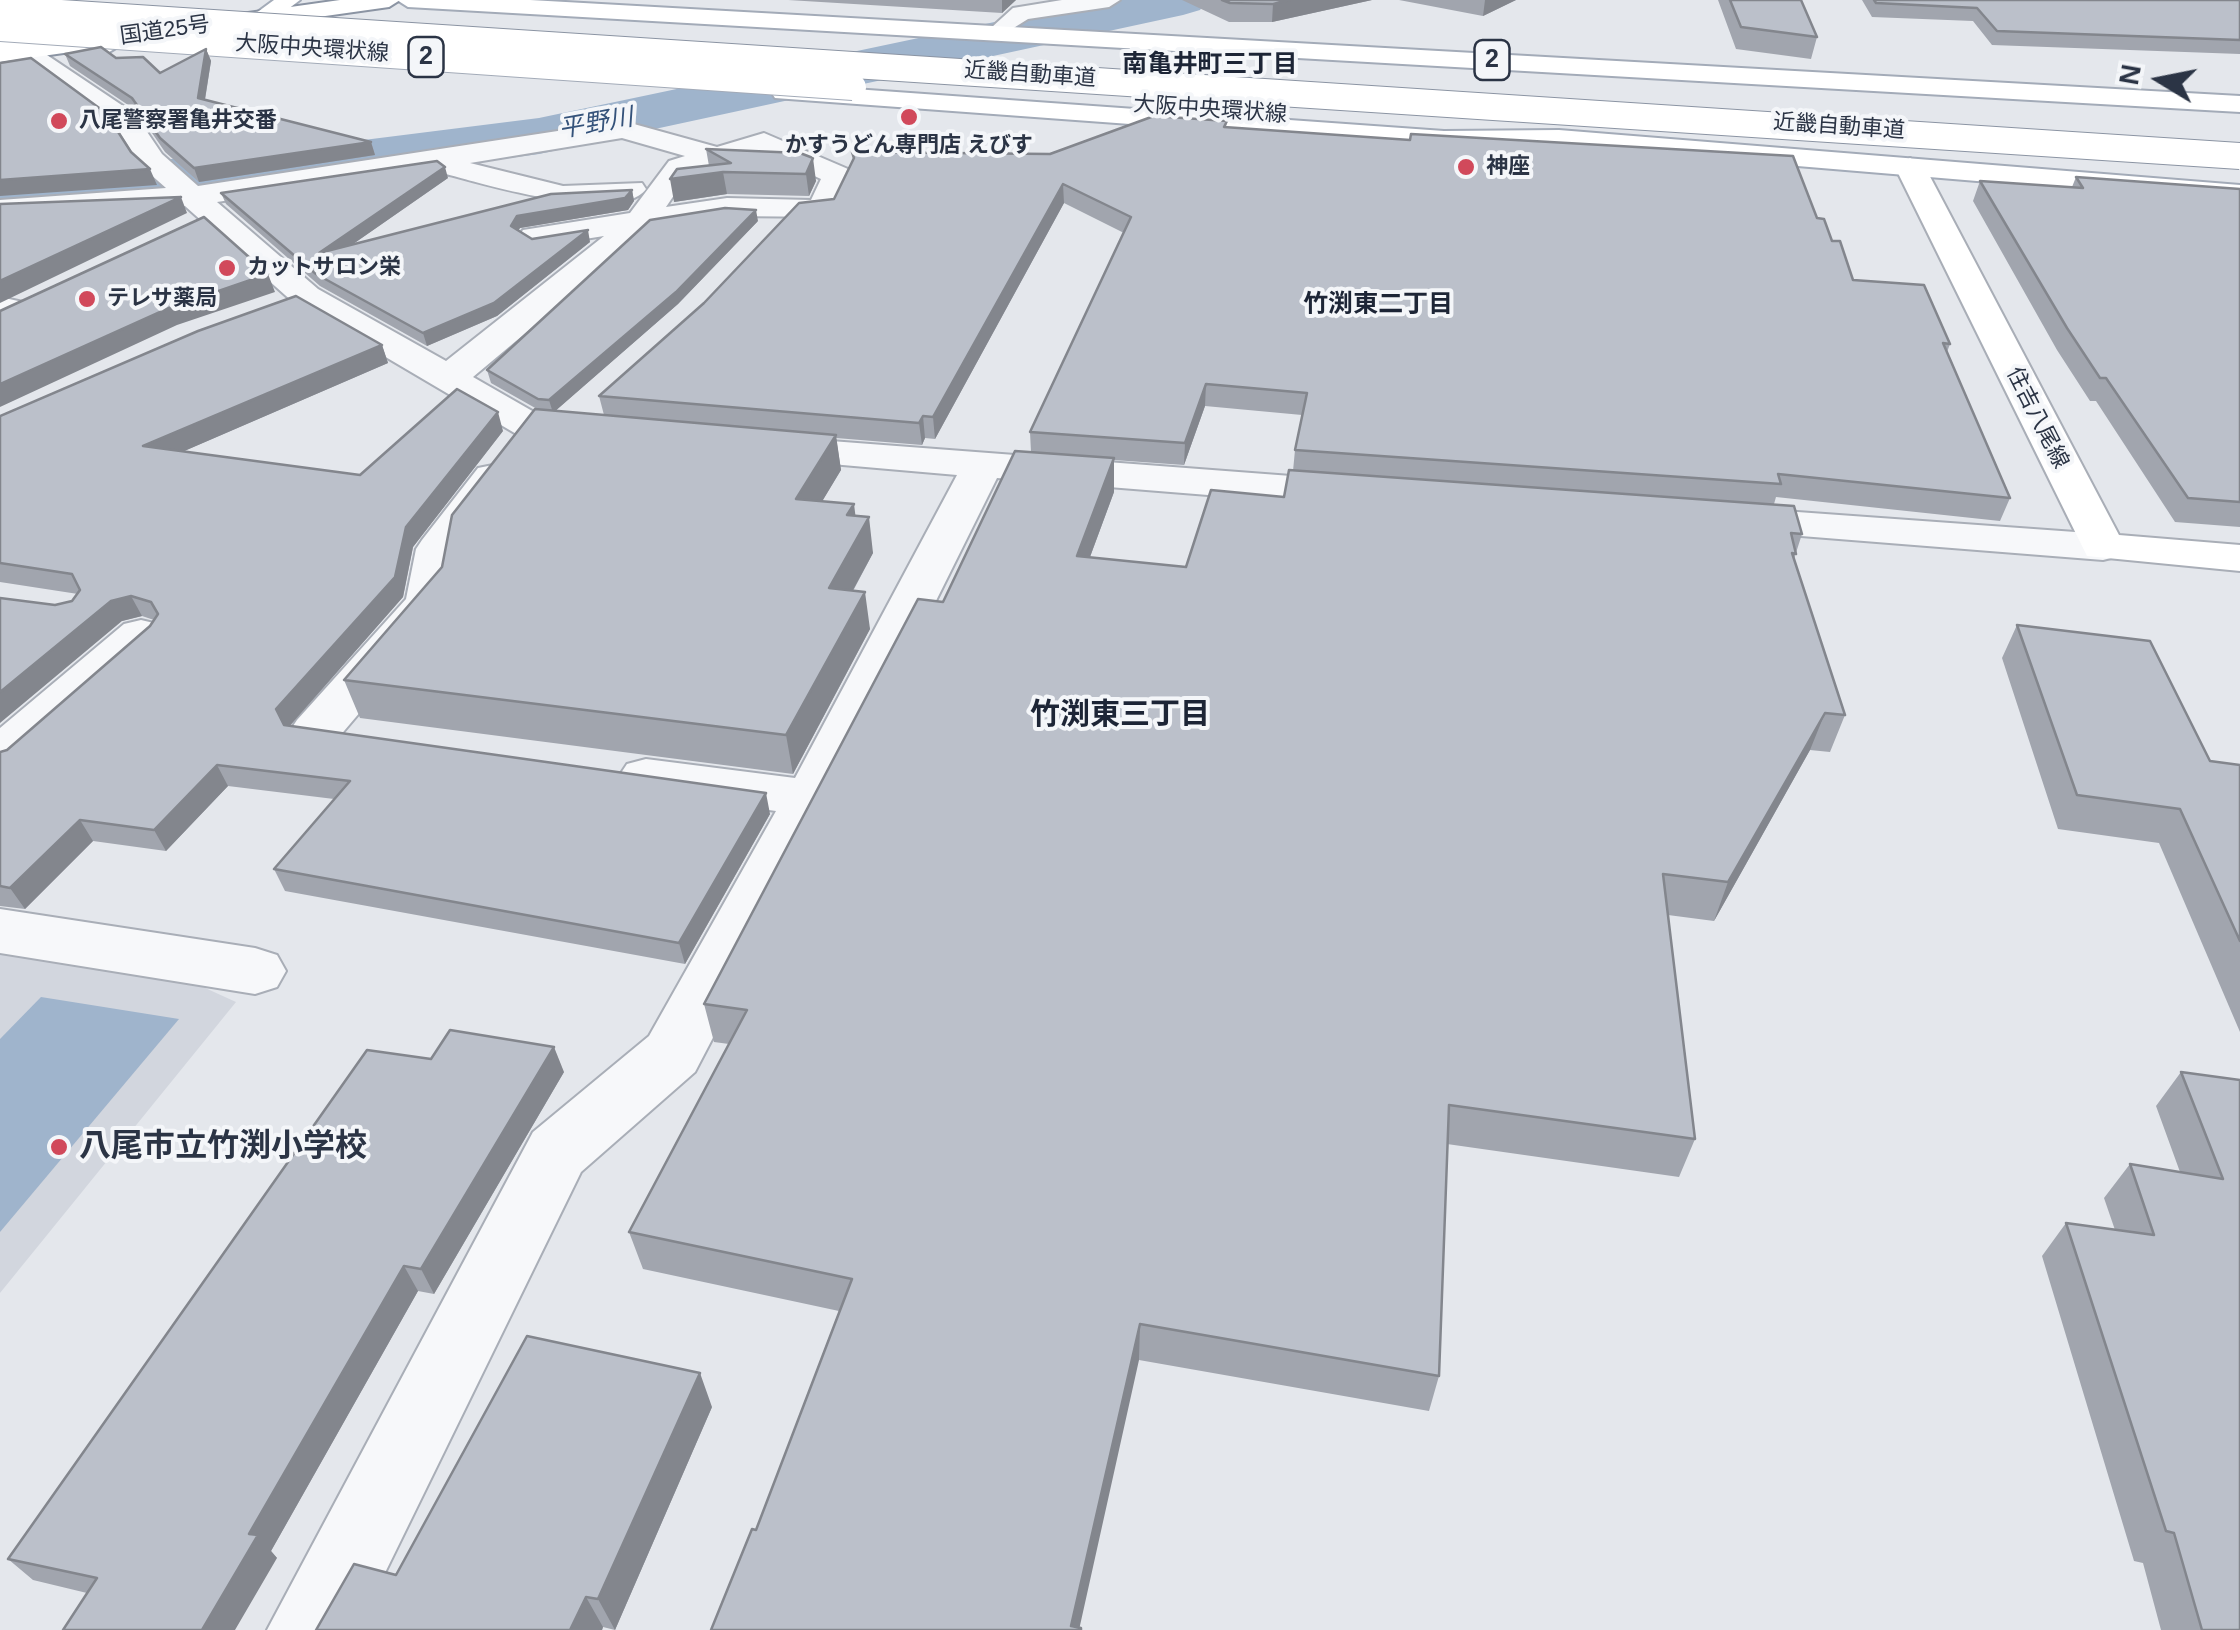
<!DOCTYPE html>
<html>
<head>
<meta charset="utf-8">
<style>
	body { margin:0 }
	#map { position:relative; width:2240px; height:1630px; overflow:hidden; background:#e4e7ec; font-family:Arial,sans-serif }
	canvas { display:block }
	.north { position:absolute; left:2110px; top:30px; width:100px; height:100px; -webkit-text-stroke:8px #f4f6f9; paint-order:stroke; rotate:280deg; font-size:28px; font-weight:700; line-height:40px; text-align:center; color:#2b3445 }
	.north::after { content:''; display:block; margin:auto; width:35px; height:45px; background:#2b3445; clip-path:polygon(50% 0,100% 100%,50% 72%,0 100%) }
</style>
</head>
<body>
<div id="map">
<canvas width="2240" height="1630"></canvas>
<div class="north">N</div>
</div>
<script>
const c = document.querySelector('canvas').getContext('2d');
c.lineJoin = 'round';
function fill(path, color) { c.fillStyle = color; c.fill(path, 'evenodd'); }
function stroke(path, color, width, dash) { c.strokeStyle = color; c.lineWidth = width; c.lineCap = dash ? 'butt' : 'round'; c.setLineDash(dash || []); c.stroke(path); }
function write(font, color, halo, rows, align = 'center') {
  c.font = font + ' Arial,"Noto Sans JP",sans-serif'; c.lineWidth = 8; c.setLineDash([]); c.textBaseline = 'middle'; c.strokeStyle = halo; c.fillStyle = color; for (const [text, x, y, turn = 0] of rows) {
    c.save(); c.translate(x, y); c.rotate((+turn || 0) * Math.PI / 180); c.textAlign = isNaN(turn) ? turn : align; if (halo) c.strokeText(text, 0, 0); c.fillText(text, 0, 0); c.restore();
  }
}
fill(new Path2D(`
	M0,954l203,33 33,15 -236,291z`), '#d2d6de');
fill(new Path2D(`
	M41,997l138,22 -179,213v-193z`), '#9fb4cc');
fill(new Path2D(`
	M1099,0h108l-7,10 -17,5 -644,139 -231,31 -308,27v-38l308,-27 231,-29z`), '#9fb4cc');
const minor = new Path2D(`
	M1062,0h58l-11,7 -81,12 -24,15 -12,-7 21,-19z
	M29,43l106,71 27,40 36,32 425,-65 94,26 47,-14 84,36 5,6 -20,42 -106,-1 -76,12 -178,149 68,39 73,9 6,8 -6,8c-29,8 -67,2 -96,-6l-224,-132 -109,-97 -185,12v-18l166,-12 -25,-22 -26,-41 -95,-70 -3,-5zM622,138l63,18 -16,5 -39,52 -107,17 -5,7 16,10 70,-11 -158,125 -128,-72 -101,-87 225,-34 4,6c37,10 174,51 200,15l-4,-6 -79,3 -93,-23zM762,152l59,27 -10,21 -84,-2 -61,9 23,-34z
	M0,297l32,7 6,7 -6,7 -32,-1z
	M765,436l592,45 15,4 6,9 -6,9 -15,4 -360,-29 -159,320 -143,274 -114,100 -224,458h-90l266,-498 116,-96 127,-225 -130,-18 -19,-5 -8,-12 8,-12 19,-5 149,19 162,-303 -206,-18 -6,-9 6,-9z
	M493,465l15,3 6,9 -54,73 -8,52 -7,10 -112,132 -18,4 -18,-4 -8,-12 8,-12 109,-121 10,-50 6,-9 56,-72z
	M1728,507l375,27 16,4 6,9 -6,9 -16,4 -390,-31 -7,-9 7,-9z
	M141,620l17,4 7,10 -7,10 -139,124 -19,5v-45l124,-104z
	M0,909l255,39 22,7 9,16 -9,16 -22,7 -255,-41z`);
const secondary = new Path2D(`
	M1910,158l15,9 194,368 121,10v26l-153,-15 -192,-389z`);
const primary = new Path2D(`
	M274,0h26l-42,32 22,16 -12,7 -27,-8 -8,-17z
	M397,0h133l1710,96v16l-1832,-105z
	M0,34l104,7 12,7 -12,7 -104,-7z
	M784,84l660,47 115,-1 681,55v18l-646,-54 -150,-2 -669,-49 -4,-6z`);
const trunk = new Path2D(`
	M340,0h60l-11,7 -389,55v-14z`);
stroke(minor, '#a9aeb7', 4);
stroke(secondary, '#a9aeb7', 4);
stroke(primary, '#a3abb8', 4);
stroke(trunk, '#8b94a3', 4);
fill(minor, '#f7f8fa');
fill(secondary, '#fff');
fill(primary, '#fff');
fill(trunk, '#fff');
const primaryBridge = new Path2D(`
	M0,28l853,59`);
const motorwayBridge = new Path2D(`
	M0,9l2240,147`);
stroke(primaryBridge, '#a3abb8', 28, []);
stroke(motorwayBridge, '#8b94a3', 28, []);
stroke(primaryBridge, '#fff', 26);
stroke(motorwayBridge, '#fff', 26);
fill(new Path2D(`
	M788,0h228l-14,13z
	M1182,0h190l-100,22h-43z
	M1399,0h117l-33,16z
	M1718,0h83l16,37 -6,22 -75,-10z
	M1862,0h378v54l-248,-9 -19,-24 -101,-4z
	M206,49l5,12 -6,39 166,42 4,13 -176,27 -34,-30 -28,-41 -67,-45 -5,-12 51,4 44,15z
	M1227,121l-1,6 591,91 15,23 21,39 97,64 -3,8 63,146 -10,23 -224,-24 -2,7 28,30 -8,25 51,156 -15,37 -20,-2 -96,171 -46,-6 27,224 -16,38 -232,-33 -8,232 -10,35 -290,-51 -383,170 83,-219 -196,-42 -14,-37 100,-188 -15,-2 -10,-38 327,-552 -1,-20 94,-199 -60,-30 -129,236 -10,-1 -3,7 -86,-7 5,32 -19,31 33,14 18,38 -20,38 17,38 -77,145 -433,-56 -16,-38 98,-113 95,-158 -46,-26 -4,-13 271,-149 -80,83 -123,107 49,4 -5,-19 235,-197 19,-39 -1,-8 198,2zM1205,406l97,9 -7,35 -2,21 -9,26 -98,70 -96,-10 24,-65v-32l70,5z
	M706,149l94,4 16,28 -7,15 -82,-2 -53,8 35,-36z
	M2076,177l164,12v338l-65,-5 -79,-121h-6l-33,-51 -84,-149 7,-20 92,6z
	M448,178l-95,66 279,-54 2,11 -6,9 -108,18 -2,2 14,9 58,3 -93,74 -70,30 -107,-60 -94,-82 -5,-11z
	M382,345l6,18 -204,88 176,24 143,-44 -90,116 -10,50 -113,129 480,88 -85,150 -400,-73 -11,-22 60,-70 -106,-13 -62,65 -73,-10 -68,68 -25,-3v-154l7,-2 143,-124 4,-6 -12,-4 -20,5 -67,-16 17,-4 6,-7 -78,-12v-166z
	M2017,625l193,136 30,4v267l-81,-189 -101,-14 -56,-171z
	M431,1059l133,13 -130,222 -16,-3 -147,260 6,7 -190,35 -54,-13 -25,-21z
	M2181,1072l59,8v550h-79l-18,-67 -9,-2 -92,-305 24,-33 49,7 -11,-32 26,-34 50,8 -24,-66z
	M712,1407l-97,223 -12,-3 -1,3h-286z`), '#a1a5ae');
fill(new Path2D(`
	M1002,0h14l-14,13z
	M1290,0h82l-100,22 1,-18z
	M1485,0h31l-33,16z
	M206,49l5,12 -8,50 -5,-13z
	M371,142l4,13 -176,27 -5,-14z
	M813,158l3,23 -7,15 -3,-22z
	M445,167l3,11 -125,87 -4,-12z
	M150,169l7,16 -157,11v-16z
	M723,172l4,22 -53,8 -4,-23z
	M1063,184l1,19 -129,236 -2,-22z
	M632,190l2,11 -6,9 -108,18 -6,10 -3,-12 6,-10z
	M181,197l6,16 -187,90v-22z
	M756,210l2,11 -80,83 -125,109 -4,-13z
	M588,230l2,12 -93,74 -70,30 -4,-13z
	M268,274l7,18 -98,33 -177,82v-23l169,-76z
	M382,345l6,18 -236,102 -9,-19z
	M1206,384l-1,22 -21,59 1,-22z
	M498,412l5,19 -90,116 -10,50 -117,133 -10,-21 130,-182z
	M923,416l2,22 -3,7 -3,-22z
	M836,435l5,35 -39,65 -6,-36z
	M1114,458v34l-37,100v-36z
	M854,504l4,32 11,-19 4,36 -39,72 -5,-37 18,-73z
	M865,592l5,37 -77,145 -7,-39z
	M131,596l11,20 -20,5 -122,102v-31l111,-91z
	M1825,713l-15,37 -96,171 14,-39z
	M217,765l11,21 -62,65 -12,-21z
	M766,793l4,21 -85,150 -6,-21z
	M80,820l13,21 -68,68 -15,-21z
	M554,1047l10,25 -130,222 -13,-25z
	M404,1266l14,25 -147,260 6,7 -42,72h-33l47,-96z
	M1140,1324l-1,36 -60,270 -8,-4z
	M700,1373l12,34 -97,223 -17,-31z
	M586,1597l17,30 -1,3h-32z`), '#83868d');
const building = new Path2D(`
	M1222,0h68l-17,4 -43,-1z
	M1730,0h71l16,37 -76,-10z
	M1874,0h366v40l-243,-9 -20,-23 -101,-5z
	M101,47l15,11 27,-1 17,16 46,-24 -8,49 173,44 -177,26 -34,-30 -28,-40 -67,-44z
	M31,58l75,55 25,39 19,17 -150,11v-117z
	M1154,116l73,5 -3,6 186,13 1,-6 382,22 24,62 7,1 8,22h8l13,39 71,5 26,59 -7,-1 67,155 -232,-24 3,10 -486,-34 12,-57 -101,-9 -21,59 -155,-11 101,-215 -68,-33 -130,233 -10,-1 -4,7 -320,-27 105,-93 95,-100 35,-4 20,-41 -2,-6 198,2z
	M706,149l94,4 13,5 -7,16 -83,-2 -53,7 7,-10 54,-6z
	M437,161l8,6 -126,86 232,-59 81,-4 -7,8 -108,18 -6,10 21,13 56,-9 -94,73 -71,30 -107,-59 -95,-81z
	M2076,177l164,12v313l-52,-4 -82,-120h-6l-33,-50 -87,-147 103,7z
	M181,197l-181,84v-77z
	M725,208l31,2 -80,82 -127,108 -11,-1 -51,-29 163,-150z
	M204,217l64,57 -99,34 -169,76v-73z
	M296,296l86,49 -239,101 217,29 97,-86 41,23 -92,115 -11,50 -119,132 8,16 482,68 -87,150 -405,-74 76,-88 -133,-16 -63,65 -74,-10 -70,68 -10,-2v-134l7,-2 143,-124 8,-12 -7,-12 -20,-6 -20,5 -111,91v-94l55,7 17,-4 8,-11 -8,-16 -72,-11v-147l198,-85z
	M535,409l301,26 -40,64 58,5 -7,11 22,2 -40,71 36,4 -79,143 -442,-55 98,-113 10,-52z
	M1015,451l99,7 -37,98 109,11 25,-77 73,7 5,-27 505,36 8,28 -11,-1 5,21 -4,-1 53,162 -20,-2 -97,169 -65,-8 32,265 -246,-34 -10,271 -299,-52 -69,302 10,2v2h-370l41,-101 4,1 96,-251 -223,-47 118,-222 -43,-6 214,-405 25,3z
	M2017,625l133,16 60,120 30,4v176l-60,-132 -103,-14z
	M450,1030l104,17 -133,222 -17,-3 -155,268 9,1 -56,95h-139l34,-52 -89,-19 359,-509 64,9z
	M2181,1072l59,8v550h-38l-28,-97 -8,-2 -100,-308 88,12 -24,-71 93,15z
	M527,1336l173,37 -102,226 -12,-2 -16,33h-254l38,-66 42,11z`);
fill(building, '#bbc0ca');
stroke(building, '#83868d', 2.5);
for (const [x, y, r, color] of [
	[909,117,10,"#d1495b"],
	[59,121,10,"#d1495b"],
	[1466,167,10,"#d1495b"],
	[227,268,10,"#d1495b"],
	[87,299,10,"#d1495b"],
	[59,1147,10,"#d1495b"]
]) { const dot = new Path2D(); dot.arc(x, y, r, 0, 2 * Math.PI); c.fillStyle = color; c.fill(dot); stroke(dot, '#f4f6f9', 4); }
write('22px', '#2b3445', '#f4f6f9', [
	["国道25号",165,31,-8],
	["大阪中央環状線",312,49,4],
	["近畿自動車道",1030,75,4],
	["大阪中央環状線",1210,110,4],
	["近畿自動車道",1839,127,4],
	["住吉八尾線",2037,418,63]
]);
write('bold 22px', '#2b3445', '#f4f6f9', [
	["八尾警察署亀井交番",79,121],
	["かすうどん専門店 えびす",909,146,"center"],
	["神座",1486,167],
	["カットサロン栄",247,268],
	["テレサ薬局",107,299]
], 'left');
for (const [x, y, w] of [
	[426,57,35],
	[1492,60,35]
]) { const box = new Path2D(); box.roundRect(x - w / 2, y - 20, w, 40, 8); c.fillStyle = '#f4f6f9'; c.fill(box); stroke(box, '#2b3445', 2.5); }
write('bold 25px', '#2b3445', null, [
	["2",426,57],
	["2",1492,60]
]);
write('bold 25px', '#1d2536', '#f4f6f9', [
	["南亀井町三丁目",1210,65],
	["竹渕東二丁目",1378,305]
]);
write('italic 25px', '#34527a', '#f4f6f9', [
	["平野川",596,124,-10]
]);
write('bold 30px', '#1d2536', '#f4f6f9', [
	["竹渕東三丁目",1120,716]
]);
write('bold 32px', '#2b3445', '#f4f6f9', [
	["八尾市立竹渕小学校",79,1147]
], 'left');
</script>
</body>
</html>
